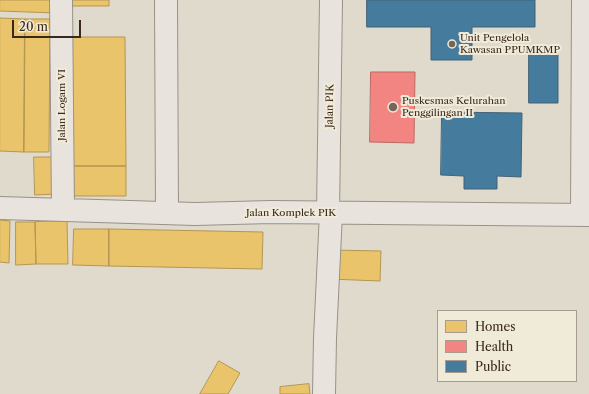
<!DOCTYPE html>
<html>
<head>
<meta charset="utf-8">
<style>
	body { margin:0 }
	#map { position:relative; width:589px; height:394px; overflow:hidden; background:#e0dacc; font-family:"Libre Caslon Text",serif }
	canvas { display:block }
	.legend { position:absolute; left:437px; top:310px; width:140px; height:72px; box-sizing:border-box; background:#f0ead9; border:1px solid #a79c8d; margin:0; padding:5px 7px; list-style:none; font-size:12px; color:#3a281c }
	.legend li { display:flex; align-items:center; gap:8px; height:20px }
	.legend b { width:20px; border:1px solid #a79c8d }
	.scale { position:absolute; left:12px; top:20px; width:69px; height:18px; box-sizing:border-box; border:2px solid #3a281c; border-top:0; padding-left:5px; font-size:12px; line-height:14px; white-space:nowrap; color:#3a281c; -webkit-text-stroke:3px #f0ead9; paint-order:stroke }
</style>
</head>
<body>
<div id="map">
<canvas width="589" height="394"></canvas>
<ul class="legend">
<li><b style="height:11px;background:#e9c46a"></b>Homes</li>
<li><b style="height:11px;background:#f28482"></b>Health</li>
<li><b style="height:11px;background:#457b9d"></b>Public</li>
</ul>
<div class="scale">20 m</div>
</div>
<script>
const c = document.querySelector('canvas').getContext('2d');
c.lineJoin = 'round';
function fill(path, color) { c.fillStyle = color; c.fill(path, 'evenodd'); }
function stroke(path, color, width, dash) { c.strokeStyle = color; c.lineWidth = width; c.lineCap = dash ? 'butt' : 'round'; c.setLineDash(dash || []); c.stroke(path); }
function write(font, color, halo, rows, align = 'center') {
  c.font = font + ' "Libre Caslon Text",serif'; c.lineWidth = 4; c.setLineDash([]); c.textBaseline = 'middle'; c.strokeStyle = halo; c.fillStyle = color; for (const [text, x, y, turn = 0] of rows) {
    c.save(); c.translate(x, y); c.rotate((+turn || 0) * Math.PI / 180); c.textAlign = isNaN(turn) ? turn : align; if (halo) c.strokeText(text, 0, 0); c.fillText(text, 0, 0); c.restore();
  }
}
const homes = new Path2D(`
	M0,0h55v13l-55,-2z
	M67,0h42v6h-42z
	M0,18l25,1 -1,133 -24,-1z
	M25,19h25l-1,133h-25z
	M67,37h58l1,129h-59z
	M34,157h22v37l-21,1z
	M67,166h59v30h-58z
	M0,220l10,1 -1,42 -9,-1z
	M67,221l1,43h-32l-1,-42z
	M16,222h19l1,42 -20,1z
	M74,229h35v37l-36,-1z
	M109,229l154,3 -1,37 -153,-3z
	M330,250l51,1 -1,30 -51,-2z
	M219,361l21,12 -12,21h-28z
	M309,384l1,10h-30v-7z`);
fill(homes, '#e9c46a');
stroke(homes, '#b49553', 1);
const health = new Path2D(`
	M371,72h44l-1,71 -44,-1z`);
fill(health, '#f28482');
stroke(health, '#bb6863', 1);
const public = new Path2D(`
	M367,0h168v27h-63v33h-41v-33h-64z
	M529,52h29v51h-29z
	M442,112l80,1 -1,64 -24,-1v13h-33v-13l-23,-1z`);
fill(public, '#457b9d');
stroke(public, '#426276', 1);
const minor = new Path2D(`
	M61,0l2,210
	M166,0l1,213
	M0,208l195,6 76,-2 318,3
	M328,213l3,-213
	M582,215l1,-215
	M324,394l1,-56 6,-125`);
stroke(minor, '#979188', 24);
stroke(minor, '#e8e4dd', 22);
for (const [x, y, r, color] of [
	[452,44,4,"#74665a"],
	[393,107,5,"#74665a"]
]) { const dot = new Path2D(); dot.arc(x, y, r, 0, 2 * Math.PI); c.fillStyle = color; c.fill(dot); stroke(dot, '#f0ead9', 1.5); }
write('10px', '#3a281c', '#f0ead9', [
	["Unit Pengelola",460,38],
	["Kawasan PPUMKMP",460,50],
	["Puskesmas Kelurahan",402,101],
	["Penggilingan II",402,113]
], 'left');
write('10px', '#3a281c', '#f0ead9', [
	["Jalan Logam VI",62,105,-90],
	["Jalan PIK",330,106,-89],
	["Jalan Komplek PIK",291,213]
]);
</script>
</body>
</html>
